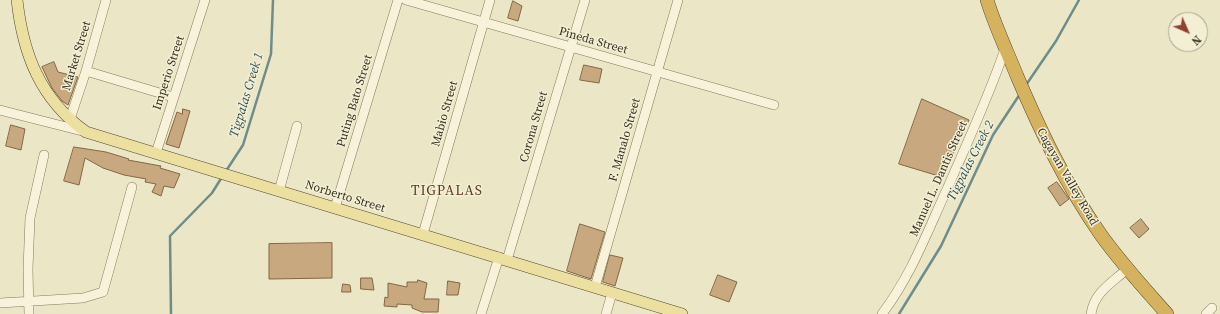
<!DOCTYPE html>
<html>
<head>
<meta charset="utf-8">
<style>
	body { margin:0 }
	#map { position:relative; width:1220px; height:314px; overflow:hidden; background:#ebe6c6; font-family:"Source Serif 4",serif }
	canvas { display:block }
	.north { position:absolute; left:1168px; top:12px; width:40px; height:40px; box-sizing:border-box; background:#f3efd5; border:1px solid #a8a28d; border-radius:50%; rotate:135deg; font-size:11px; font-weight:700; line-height:16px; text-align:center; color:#372f20 }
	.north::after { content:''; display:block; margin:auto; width:14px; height:18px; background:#913f31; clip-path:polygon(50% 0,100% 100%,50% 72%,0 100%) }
</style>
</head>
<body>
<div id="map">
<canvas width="1220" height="314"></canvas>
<div class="north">N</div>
</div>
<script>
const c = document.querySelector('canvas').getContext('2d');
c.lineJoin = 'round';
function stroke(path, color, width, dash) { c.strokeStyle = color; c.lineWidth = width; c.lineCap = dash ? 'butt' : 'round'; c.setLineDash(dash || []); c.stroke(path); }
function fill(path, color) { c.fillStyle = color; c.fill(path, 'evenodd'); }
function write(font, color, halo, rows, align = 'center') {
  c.font = font + ' "Source Serif 4",serif'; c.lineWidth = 3; c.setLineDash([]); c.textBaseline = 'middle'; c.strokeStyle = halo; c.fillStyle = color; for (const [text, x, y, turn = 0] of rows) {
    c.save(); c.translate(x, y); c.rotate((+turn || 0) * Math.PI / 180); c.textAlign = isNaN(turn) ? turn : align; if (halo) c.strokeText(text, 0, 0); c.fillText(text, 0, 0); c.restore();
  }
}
stroke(new Path2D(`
	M1026,85l30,-44 23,-41
	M226,171l17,-26 28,-91 2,-54
	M171,314l-1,-78 42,-43 10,-16
	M899,314l42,-68 52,-111 27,-41`), '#6e8d8a', 2.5);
const building = new Path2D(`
	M513,1l9,5 -4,15 -10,-3z
	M54,62l4,10 20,5 -10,28 -6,-4 -10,-13 -10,-21z
	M584,65l18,4 -3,14 -19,-3z
	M922,99l47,21 -27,57 -43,-13z
	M183,109l7,2 -11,37 -13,-4 11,-32 5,2z
	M11,125l14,4 -4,21 -15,-4z
	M74,147l32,5 23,7 -1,1 33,6 -1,2 20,6 -6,14 -10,-2 -3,10 -9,-4 4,-8 -11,-2 1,-3 -22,-4 -21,-7 -18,-10 -6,27 -15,-4z
	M1057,182l12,17 -9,7 -12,-18z
	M1141,219l8,10 -10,9 -9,-10z
	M580,224l25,8 -14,47 -24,-8z
	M332,243v35l-63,1v-35z
	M610,255l13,3 -8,28 -12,-4z
	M718,275l19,7 -8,20 -19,-7z
	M361,278h11l2,12 -13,-1z
	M418,280l9,3 -3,16h15l-1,13h-16l-10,-4v-3l-15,-1v3l-13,-1 1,-9 3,1v-15l19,4v-5h10z
	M448,281l12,2 -2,12h-11z
	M343,284l7,1 1,7h-9z`);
fill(building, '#c7a87f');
stroke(building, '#836744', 1);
const minor = new Path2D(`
	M406,0l368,105
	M86,71l87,26
	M0,110l86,22
	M70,119l16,-48 20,-71
	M156,153l49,-153
	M279,191l18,-65
	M335,208l63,-208
	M423,234l67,-234
	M507,260l78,-260
	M595,287l83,-287
	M0,303l83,-5 20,-6 29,-105
	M29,314l-1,-45 2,-51 14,-63
	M481,314l18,-57
	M606,314l6,-21
	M882,314c30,-40 45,-82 66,-127 20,-46 41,-91 57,-138
	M1091,314c3,-22 21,-31 36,-45
	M1206,314l6,-6`);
const major = new Path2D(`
	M17,0c6,54 23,99 69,132l596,182`);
const highway = new Path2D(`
	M987,0c8,26 20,51 30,76 24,56 49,109 84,159 20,28 43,53 66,79`);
stroke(minor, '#86795d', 10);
stroke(major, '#544731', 12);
stroke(highway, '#544731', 14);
stroke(minor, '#f7f2d9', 9);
stroke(major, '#ece0a1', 11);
stroke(highway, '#d5b25d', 13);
write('12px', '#372f20', '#f3efd5', [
	["Pineda Street",593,41,16],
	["Market Street",77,56,-73],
	["Imperio Street",169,73,-72],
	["Puting Bato Street",355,101,-73],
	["Mabio Street",445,114,-74],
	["Corona Street",534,127,-74],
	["F. Manalo Street",625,140,-74],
	["Cagayan Valley Road",1067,177,60],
	["Manuel L. Dantis Street",939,179,-66],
	["Norberto Street",345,197,17]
]);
write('italic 13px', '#305256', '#f3efd5', [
	["Tigpalas Creek 1",247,95,-73],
	["Tigpalas Creek 2",971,161,-63]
]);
c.letterSpacing = '1px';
write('14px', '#613922', '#f3efd5', [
	["TIGPALAS",447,191]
]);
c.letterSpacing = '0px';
</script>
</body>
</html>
